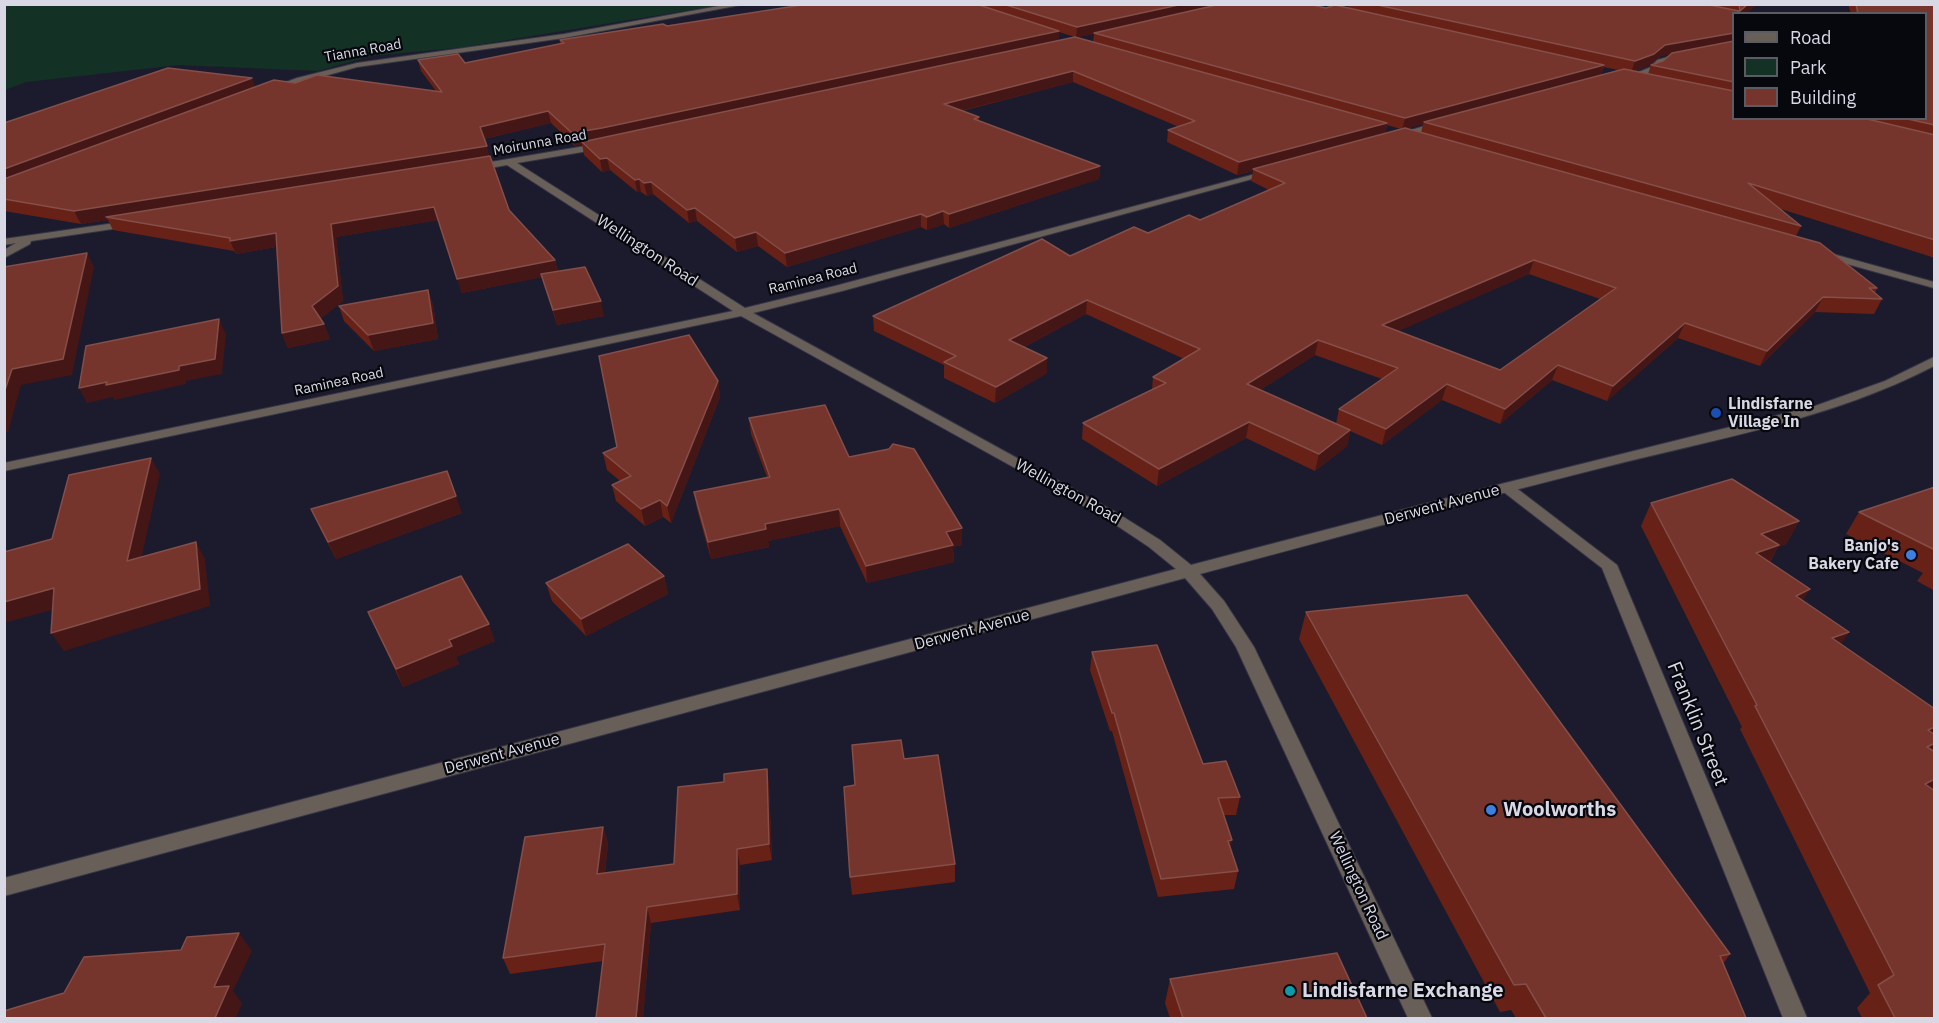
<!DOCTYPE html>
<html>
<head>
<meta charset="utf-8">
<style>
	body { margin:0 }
	#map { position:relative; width:1939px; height:1023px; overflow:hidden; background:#1c1b2d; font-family:"IBM Plex Sans",sans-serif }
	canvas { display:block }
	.frame { position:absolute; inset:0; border:6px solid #d9d9e6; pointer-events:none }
	.legend { position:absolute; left:1732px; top:12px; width:195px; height:108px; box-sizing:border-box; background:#07070e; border:2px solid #5b5b64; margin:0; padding:8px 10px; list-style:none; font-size:18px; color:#d9d9e6 }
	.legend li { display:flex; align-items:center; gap:12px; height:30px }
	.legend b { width:30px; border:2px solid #5b5b64 }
</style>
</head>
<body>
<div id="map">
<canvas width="1939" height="1023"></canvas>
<div class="frame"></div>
<ul class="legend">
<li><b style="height:8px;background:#686058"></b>Road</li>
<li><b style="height:16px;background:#133225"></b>Park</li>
<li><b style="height:16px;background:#75352c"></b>Building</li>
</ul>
</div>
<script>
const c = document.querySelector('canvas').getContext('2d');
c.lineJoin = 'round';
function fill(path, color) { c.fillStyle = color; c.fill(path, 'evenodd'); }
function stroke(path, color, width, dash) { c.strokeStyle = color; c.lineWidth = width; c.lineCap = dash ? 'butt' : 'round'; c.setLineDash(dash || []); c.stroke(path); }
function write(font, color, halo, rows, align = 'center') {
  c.font = font + ' "IBM Plex Sans",sans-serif'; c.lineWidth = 4.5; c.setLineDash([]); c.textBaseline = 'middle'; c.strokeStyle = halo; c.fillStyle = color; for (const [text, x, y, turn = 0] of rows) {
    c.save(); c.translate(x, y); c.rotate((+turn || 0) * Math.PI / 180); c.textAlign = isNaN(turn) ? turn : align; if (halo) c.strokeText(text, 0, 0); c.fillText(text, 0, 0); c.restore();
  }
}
fill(new Path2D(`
	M5,4h715v1l-255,42 -94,9 -53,15 -139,-6 -153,17 -21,8z`), '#133225');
const lane = new Path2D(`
	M730,4h16l-182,34 -207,29 -86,24 -4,-2 30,-11 60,-15 207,-29z
	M1683,53l3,4 -23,7 -6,7 -29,9 -4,-2 27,-11 6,-7z
	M1506,483l5,1 106,81 190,453h-24l-181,-450 -101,-78 -2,-3z`);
const street = new Path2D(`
	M1441,121l4,3 -1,2 -49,13 -4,-3z
	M603,143l3,1v4l-89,15 228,145 90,-22 439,-117v4l-432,118 -89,22 364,200 43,27 31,25 310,-81 314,-78 70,-25 49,-24v9c-102,53 -218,73 -329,101 -136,34 -270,71 -405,107l24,27 30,46 178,371h-24l-172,-371 -24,-38 -27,-31 -1181,318v-18l1172,-309 -27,-22 -42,-28 -366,-203 -737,155v-8l729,-152 -226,-146 -34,6 -5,-3 5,-3z
	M129,221l5,3 -1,2 -102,15 -1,3 -26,14v-8l12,-7 -12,2v-6z
	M1822,251l112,31v6l-116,-32 -1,-2z`);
stroke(lane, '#363647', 2);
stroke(street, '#363647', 2);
fill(lane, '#686058');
fill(street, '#686058');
fill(new Path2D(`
	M808,4h500l18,4h22l1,-4h408l-11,10h-12v104h192v-104h-75l-3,-10h87v254l-154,-49 20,17 -5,10 81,52 -2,5 7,6 -8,15 -59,-2 -55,54 -82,-28 -71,63 -55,-21 -52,44 -58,-24 -60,45 -32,-14 -3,15 -32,25 -69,-33 -89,48 -75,-47 1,-16 69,-33 1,-13 31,-18 -98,-45 -62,33 23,11v15l-52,30 -51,-25v-13l-70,-34 -1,-15 275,-83 52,-13 69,-30 -18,-9 2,-10 -16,4 -70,-33 1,-12 11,-3 -106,-45 -111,29 17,6v4l121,45 -1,13 -150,49 -5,-4 -17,6 -6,-3 -134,40 -29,-21 -21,6 -40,-31 -8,2 -36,-29 -6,2 -6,-4h-4l-27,-22 -8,2 -18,-17 -2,-11 -7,2 -24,-23 -67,16 5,17 20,54 46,50 3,12 46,44 -47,9 -15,-48 -80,16 -24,-73 -102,17 7,64 -23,18 4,5 6,15 -42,9 -6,-15 -6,-86 -40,7 -2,-3 -121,-21 -5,-10 -27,4 -77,-13v-88l251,-36 40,-4 141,8 -15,-20 -3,-11 47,3 95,-19v-4l107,-14zM1059,32l16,5 -17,4zM1094,34l-1,8 -16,-5zM1671,54l-8,7 -12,4 -3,9 -12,-3 14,-6 11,-9zM1604,67l14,3 -17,5zM1423,124l-2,9 -15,-4zM1387,125l14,4 -16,5zM1529,274l71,25 -100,71 -102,-39zM1315,355l67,24 -43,30 -3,15 -76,-34z
	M428,290l5,15 5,34 -64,12 -30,-30 -5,-15z
	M718,381l2,16 -49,126 -8,-6 -18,9 -29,-25 -4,-16 8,-4 -13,-11 -4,-17 14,-6z
	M749,418l100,39 113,88 -9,2 1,15 -87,21 -27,-57 -72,15 1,6 -58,12 -14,-50 -3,-17 73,-15 -16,-43z
	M1935,487v104l-18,-10 6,-8 -77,-39 13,-22z
	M1651,503l148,18 -13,23 -8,3 -8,15 163,189 2,267h-73l-5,-10 13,-15 -130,-264 2,-2 -101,-201z
	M311,509l151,4 -126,46 -17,-33z
	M664,576l4,18 -82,42 -34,-35 -6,-18z
	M368,612l127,29 -39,16 3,7 -56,23z
	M1306,612l424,342 -7,10 23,54h-230l-5,-8 -11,2 -201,-373z
	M1092,652l111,112 37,33 -4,18h-12l8,25 -2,8 8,23 -4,18 -76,8 -46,-166h-2l-20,-61z
	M904,759l51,105v18l-103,13 -2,-18 5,-92z
	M767,769l2,16 3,75 -32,5v45l-89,13 -8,95h-47l7,-57 -93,13 -7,-16 100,-131 5,16 -3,30 69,-9 50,-82z
	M1170,979l197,39h-197l-5,-15z`), '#682116');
fill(new Path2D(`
	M1183,4h44l-151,34 1,-11z
	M1748,4h9l-11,10h-7l1,-3z
	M1059,31l-1,11 -476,100v2l-7,2 -3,-13z
	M1734,33v11l-73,12 -11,9 -19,8 4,-12 30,-16z
	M1604,65l-3,11 -177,46 -1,2 -21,6 3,-12z
	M1073,71v11l-129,33v-11z
	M252,78l4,11 -252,95v-15z
	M548,111l3,12 -68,16 -3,-12z
	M1387,123l-2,12 -132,34v2l-16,4 2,-13z
	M487,146l3,13 -384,58 2,3 -27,4 -7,-13z
	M607,158l3,12 -8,2 -2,-13z
	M1100,166l-1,13 -150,49v-14z
	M639,179l2,13h-4l-2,-12z
	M651,182l2,12 -6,2 -3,-13z
	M434,207l4,13 -102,17 7,64 -25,20 -6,-15 19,-82z
	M695,208l2,13 -8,2 -2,-13z
	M943,211l1,13 -17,6v-13z
	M921,214v13l-134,40 -2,-14z
	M756,232l2,14 -21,6 -2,-14z
	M276,233l5,13 -45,8 -6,-13z
	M87,253l7,14 -22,108 -51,10 -13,47 -4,1v-40l8,-24z
	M555,260l3,14 -96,19 -5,-14z
	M1534,260l-5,14 -151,66 4,-15z
	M428,290l5,15 5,34 -64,12 -6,-16z
	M1823,297l-8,15 -55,54 7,-15z
	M1087,300l-1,14 -78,41 1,-15z
	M601,301l3,15 -47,9 -4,-15z
	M219,319l7,15 -4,40 -36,7v3l-72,16 -1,-3 -26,6 -8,-15 100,-22z
	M1685,323l-7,15 -71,63 6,-15z
	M324,324l6,15 -42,9 -6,-15z
	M1318,340l-3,15 -71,45 3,-16z
	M1047,358v15l-52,30 1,-16z
	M1558,365l-6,15 -52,44 5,-15z
	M718,381l2,16 -49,126 -4,-17z
	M1447,384l-5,16 -60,45 4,-16z
	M1249,422l-3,16 -89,48 2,-17z
	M1350,430l-3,16 -32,25 4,-17z
	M151,458l9,16 -23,104 -10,-17z
	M447,471l15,42 -126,46 -8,-17z
	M660,500l3,17 -18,9 -4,-17z
	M839,509l1,17 -72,15 1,6 -58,12 -3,-17 57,-18z
	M1799,521l-13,23 -8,3 -12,21 -22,8 17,-42z
	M962,528v17l-9,2 1,15 -87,21 -1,-17 80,-34z
	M196,542l9,17 5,47 -146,45 -13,-18z
	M664,576l4,18 -82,42 -5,-17z
	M54,588l12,18 -62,17v-21z
	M1810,589l-14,23v-16z
	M489,624l6,17 -39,16 3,7 -56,23 -7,-18 53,-29z
	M1849,632l-15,23 -2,-17z
	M1935,727v11l-7,-8z
	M1935,743v7l-12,14 4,-17z
	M767,769l2,16 3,75 -3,-16z
	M1935,779v15l-10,-10z
	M603,827l5,16 -5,48 -6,-17z
	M1232,840l-4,18v-17z
	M737,849l3,16v45l-3,-16z
	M647,907l4,16 -8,95h-7z
	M239,933l13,18 -19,40 9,12 -6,15h-21l-1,-31z`), '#451616');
const building = new Path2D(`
	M808,4h168l83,27 -457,97 -30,5 -24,-22 -68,16 7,19 -413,65 -70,-12v-20l270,-99 21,3 22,-8 125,17 -24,-32 40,-6 7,9 99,-20 -4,-3 103,-16 4,2z
	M1003,4h180l-106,23z
	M1221,4h87l18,4 9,-3 269,60 -199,53 -311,-85z
	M1373,4h331l35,7 -3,3h-2l-1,2 1,17 -69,12 -11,9 -19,7z
	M1739,4h9l-8,7z
	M1856,4h79v121l-32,-7h23v-104h-68z
	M1075,37l312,86 -148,39 -71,-32 27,-9 -122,-50 -129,33 35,13 -5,2 126,47 -151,48 -6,-3 -16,6 -6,-3 -136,39 -29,-21 -21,6 -40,-30 -8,2 -36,-28 -7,1 -5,-4 -4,1 -28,-22 -7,1 -18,-17z
	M1734,41v41l-83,-17 12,-4 9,-8z
	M168,68l84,10 -248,91v-46z
	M1624,69l110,22v27h129l72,17v105l-187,-57 53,43 -377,-104z
	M1405,128l415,115 57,45h-8l13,11 -59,-2 -56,54 -82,-28 -72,63 -55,-21 -53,44 -58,-25 -61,45 -47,-20 59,-41 -80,-28 -71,44 103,46 -31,24 -70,-32 -90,47 -76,-46 83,-40 -13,-6 47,-28 -113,-49 -78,40 38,18 -51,29 -52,-25 12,-6 -83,-40 169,-77 28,17 64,-29 14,6 41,-18 11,5 85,-37 -32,-14zM1534,260l82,28 -116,82 -118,-45z
	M490,156l19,54 46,50 -98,19 -23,-72 -103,17 7,62 -26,20 12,18 -42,9 -6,-100 -46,8v-3l-124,-21z
	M87,253l-24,106 -51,10 -8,24v-126z
	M585,267l16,34 -48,9 -12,-36z
	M428,290l5,33 -65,12 -29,-29z
	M219,319l-4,40 -36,7v4l-73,15 1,-3 -28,6 7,-42z
	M689,335l29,46 -51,125 -7,-6 -19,9 -29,-24 19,-9 -28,-23 14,-6 -18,-91z
	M825,405l24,52 40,-8 4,-5 21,5 48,79 -16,4 7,13 -87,21 -27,-57 -74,15 1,5 -58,13 -14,-50 76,-15 -21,-59z
	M151,458l-24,103 69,-19 4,47 -149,44 3,-45 -50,14v-50l48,-13 17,-64z
	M447,471l9,25 -128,46 -17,-33z
	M1732,479l67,42 -38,13 18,11 -23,8 54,36 -14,7 53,36 -17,6 103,71v18l-7,3 7,5v8l-8,4 8,5v27l-10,5 10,7v227h-40l-17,-33 16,-10 -139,-269 2,-1 -106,-202z
	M1935,487v63l-76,-38z
	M628,544l36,32 -83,43 -35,-36z
	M461,576l28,48 -40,16 3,6 -56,23 -28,-57z
	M1467,595l263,359 -10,2 26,62h-200l-20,-34 -12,1 -208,-373z
	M1157,645l46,119 23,-3 14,36 -22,1 14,42 -4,1 10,30 -77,8 -47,-166h-2l-20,-61z
	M901,740l3,19 34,-4 17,109 -105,13 -6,-90 11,-2 -3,-40z
	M767,769l2,75 -32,5v45l-90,13 -11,111h-40l9,-74 -102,14 22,-121 78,-10 -6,47 77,-10 4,-77 46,-5v-8z
	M239,933l-25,54 15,-1 -14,32h-211v-7l60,-18 20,-36 97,-7 6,-13z
	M1337,953l30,65h-184l-13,-39z`);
fill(building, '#75352c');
stroke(building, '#844e49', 1.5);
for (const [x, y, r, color] of [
	[1716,413,6,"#1a4fb4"],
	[1911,555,6,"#3f7fe0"],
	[1491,810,6,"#3f7fe0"],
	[1290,991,6,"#0f9aa8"]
]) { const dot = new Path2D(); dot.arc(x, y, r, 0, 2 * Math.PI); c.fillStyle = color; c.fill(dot); stroke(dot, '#07070e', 2); }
write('14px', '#d9d9e6', '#07070e', [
	["Tianna Road",363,51,-10],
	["Moirunna Road",540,143,-10],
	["Raminea Road",813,279,-14],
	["Raminea Road",339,382,-12]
]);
write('16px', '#d9d9e6', '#07070e', [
	["Wellington Road",647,251,33],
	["Wellington Road",1068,492,29],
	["Derwent Avenue",1442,505,-15],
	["Derwent Avenue",972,630,-15],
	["Derwent Avenue",502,754,-15],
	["Wellington Road",1358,886,65]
]);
write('bold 16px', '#d9d9e6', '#07070e', [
	["Lindisfarne",1728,404],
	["Village In",1728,422],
	["Banjo's",1899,546,"right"],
	["Bakery Cafe",1899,564,"right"]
], 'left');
write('20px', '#d9d9e6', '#07070e', [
	["Franklin Street",1697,724,68]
]);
write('bold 20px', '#d9d9e6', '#07070e', [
	["Woolworths",1503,810],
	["Lindisfarne Exchange",1302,991]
], 'left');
</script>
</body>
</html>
